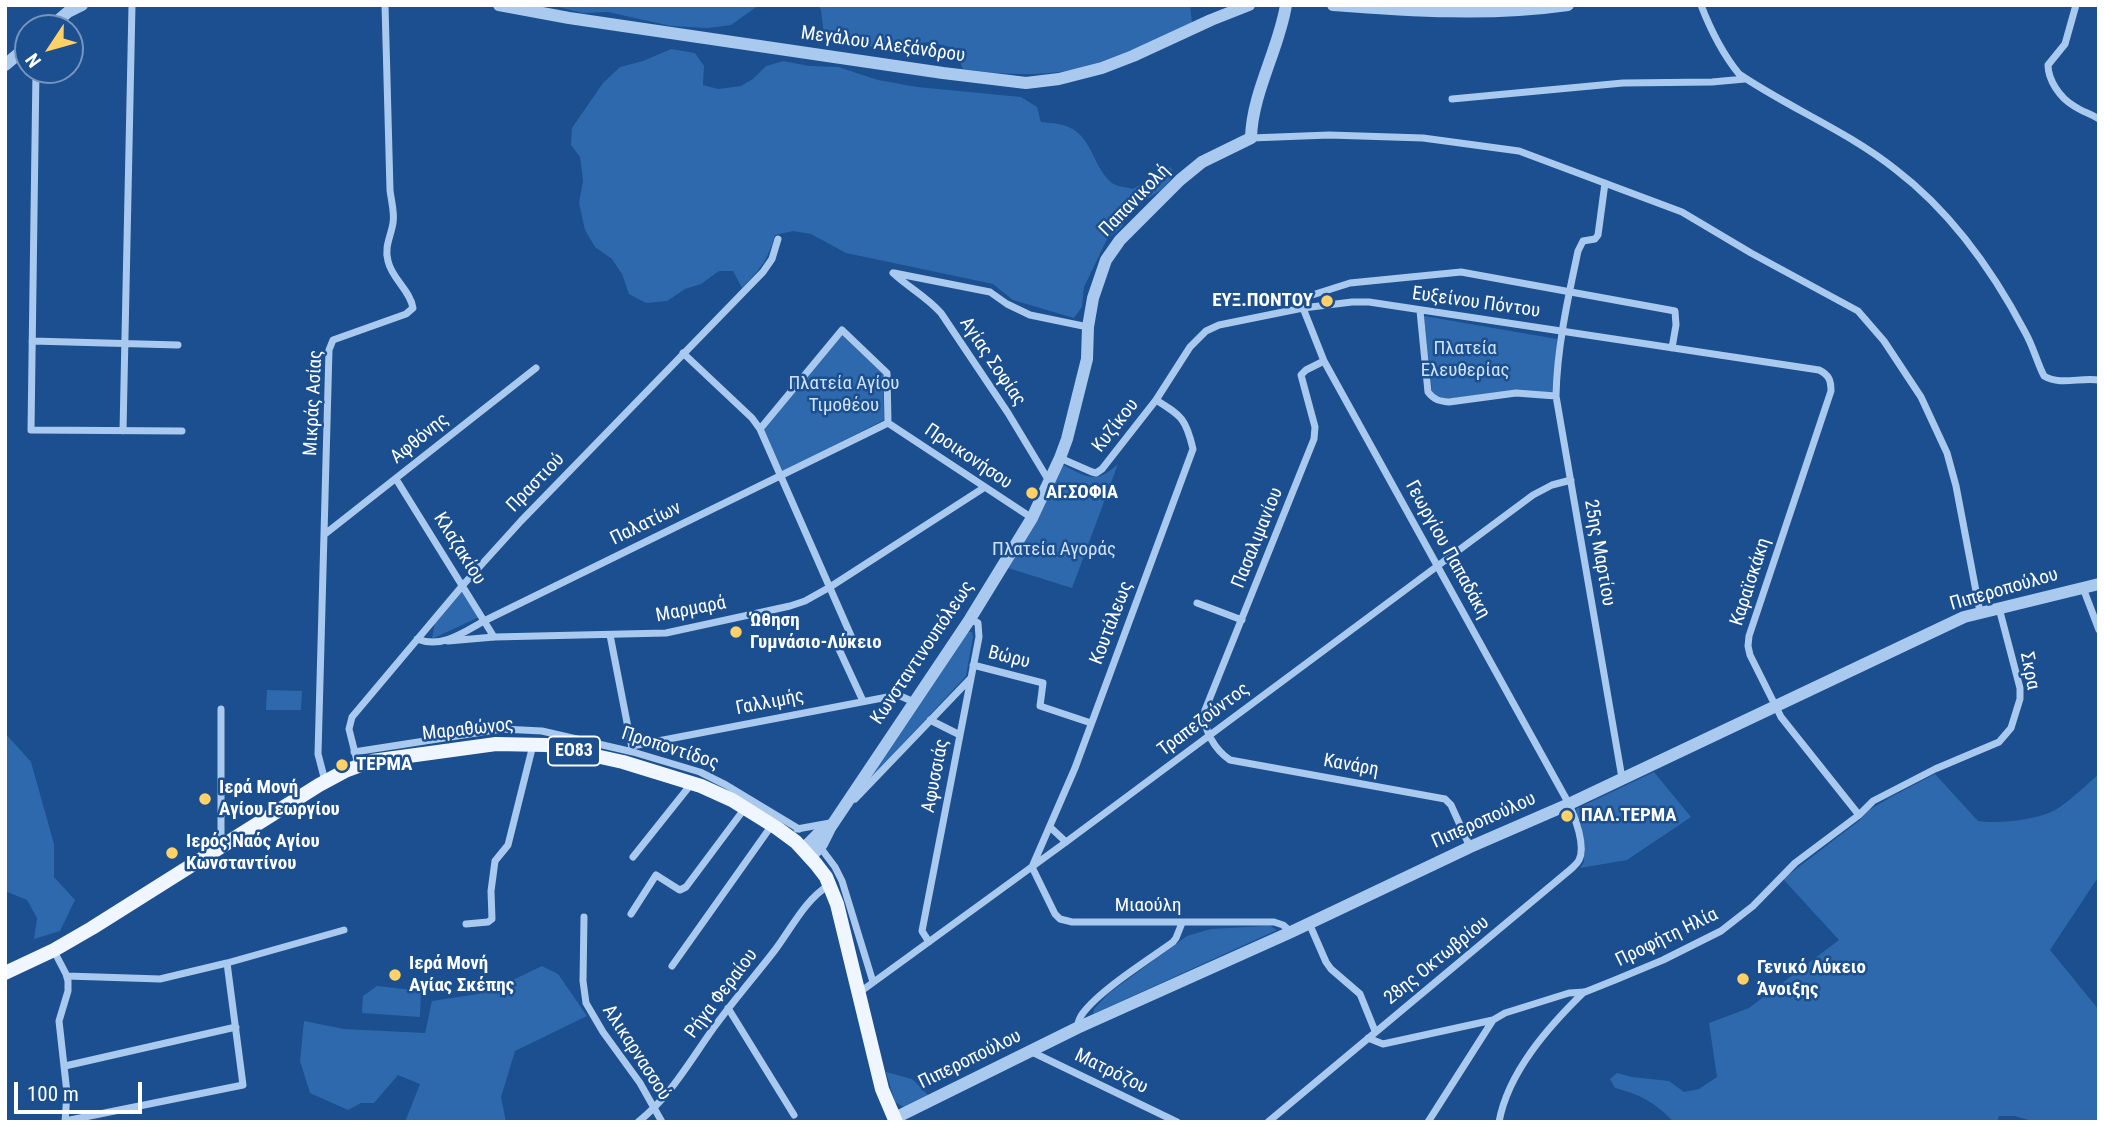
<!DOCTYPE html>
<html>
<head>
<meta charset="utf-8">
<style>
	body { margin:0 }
	#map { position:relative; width:2104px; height:1127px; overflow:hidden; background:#1b4f8f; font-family:"Roboto Condensed",sans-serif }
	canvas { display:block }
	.frame { position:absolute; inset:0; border:7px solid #fff; pointer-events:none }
	.north { position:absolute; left:14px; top:14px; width:70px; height:70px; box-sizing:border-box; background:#1b4f8f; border:2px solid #7695bc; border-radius:50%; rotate:234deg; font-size:19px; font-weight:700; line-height:28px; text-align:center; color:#fff }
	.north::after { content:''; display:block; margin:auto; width:24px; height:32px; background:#ffd166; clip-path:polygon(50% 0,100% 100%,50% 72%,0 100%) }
	.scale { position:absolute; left:14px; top:1082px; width:128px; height:32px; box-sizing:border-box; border:4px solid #fff; border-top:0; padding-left:9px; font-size:21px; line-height:24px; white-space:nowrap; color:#fff; -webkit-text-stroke:5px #1b4f8f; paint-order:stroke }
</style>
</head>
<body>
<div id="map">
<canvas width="2104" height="1127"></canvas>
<div class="frame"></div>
<div class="north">N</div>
<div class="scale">100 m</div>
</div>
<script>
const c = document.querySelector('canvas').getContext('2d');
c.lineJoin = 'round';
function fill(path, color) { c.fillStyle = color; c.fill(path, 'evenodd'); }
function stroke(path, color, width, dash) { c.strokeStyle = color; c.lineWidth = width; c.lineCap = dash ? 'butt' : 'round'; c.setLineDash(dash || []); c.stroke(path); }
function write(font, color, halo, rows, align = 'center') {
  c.font = font + ' "Roboto Condensed",sans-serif'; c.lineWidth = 5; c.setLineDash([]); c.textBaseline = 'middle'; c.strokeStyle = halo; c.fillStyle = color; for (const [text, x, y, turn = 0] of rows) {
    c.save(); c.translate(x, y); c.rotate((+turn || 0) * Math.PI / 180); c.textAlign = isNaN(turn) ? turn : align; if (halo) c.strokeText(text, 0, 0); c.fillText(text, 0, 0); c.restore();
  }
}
fill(new Path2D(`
	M550,5h209l-28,20 -23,3 -37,-2 -63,-14 -25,1z
	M818,5h372l2,18c-31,15 -61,31 -94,41 -44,13 -90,12 -135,5l-9,-21 -25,-6 -53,5 -41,-3 -11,-9 -3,-25z
	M671,49l24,4 9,13 -1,19 15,4 23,-3 12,-7 13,-13 17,-5 26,5 29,1 40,13 39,7 104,10 16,10 4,15c12,1 28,2 37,11 15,13 18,37 34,50 6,4 15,4 21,6l38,-22 3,9 -13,14 -31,20 -8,17 -15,12 -23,48 -2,20 -8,11 -61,-18 -20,-16 -147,-31 -35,-19 -18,-3 -18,4c-8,27 -14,33 -33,53l-9,-17h-14l-18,13 -16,5 -18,12 -21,2 -17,-9 -7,-20 -10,-15 -17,-12 -10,-17 -6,-27 4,-22 -3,-24 -9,-12 1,-17 31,-45 17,-16 23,-6z
	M1424,316l133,23 -4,54 -36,-3 -72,9 -10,-4 -3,-4z
	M842,335l41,39 1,46 -101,51 -20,-41z
	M1118,464l-46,124 -64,-20 27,-46 28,-57c25,12 32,20 55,-1z
	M463,589l16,28 -47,22 3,-17z
	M968,632h4l1,5 -7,39 -95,102z
	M267,690l35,1 -1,19h-35z
	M5,733l26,29 23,82v33l21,23 -15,31 -26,8 3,-21 -10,-18 -22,-9z
	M1654,772l37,45 -64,43 -47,8 4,-6 -8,-53z
	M1935,774l43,47c22,3 64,-1 82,-14 14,-10 26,-22 39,-33v102l-49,74 49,60v112h-63l-22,-6h-15l-2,6h-323c-20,-20 -32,-27 -59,-34l-5,-9 7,-6 15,4 37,4 15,11 15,-3 18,-12 -8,-54 40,-15 90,-68 -56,-61 77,-59 9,-10 22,-13z
	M1265,926h5l7,4 -184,84 1,-5 15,-16 78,-57 24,-7z
	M542,966l16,8 29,42 -72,35 -14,46 5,25h-101l15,-38 -22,-9 -24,28h-13l-13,7 -38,-17 -10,-32 4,-40 40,8 81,4 7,-32 46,-7 18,-6z
	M377,986l44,5 -1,26 -58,-4 1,-17z
	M886,1072l26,7 18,18 -25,11 -10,-6z`), '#2e69ad');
stroke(new Path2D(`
	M1701,5c10,26 21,48 38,69 50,34 108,57 156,95 55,42 98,102 130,163 8,14 12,30 19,44 17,10 36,1 55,4
	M2076,5l-11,39 -17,21c0,15 12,33 26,41 7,5 17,8 25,13
	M36,70l-5,360 151,1
	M1452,99l171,-16 89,-1 33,-3
	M1251,138l78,-3 94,3 96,13 163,61 69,41 107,58 26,30 37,56 26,56 9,33 24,126
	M1605,183l-7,52 -3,4 -12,2 -5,10c-10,47 -21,96 -22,145l66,382
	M893,273c16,15 33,23 48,40l67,100 41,68
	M894,273l96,19 17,12 23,11 58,12
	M1420,311l8,81c6,8 11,9 21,10l67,-9 40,3
	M32,341l146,4
	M683,353l69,65 8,11 92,209 -14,9 25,54
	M1324,361l-18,9 -5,5 14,52 -1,12 -109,271c-3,19 10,40 25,50l215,39 6,6 19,42
	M1156,400c26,16 30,19 37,49l-118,319 -43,99 23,47 5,5 12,3h202l9,3 8,7
	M888,423l144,95
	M760,429l82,-99 45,43 1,50
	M123,431l9,-426
	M1060,458l32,14 4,1 6,-4 54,-69 34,-53 16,-16 13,-6 84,-17 49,-6h17l450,68c10,5 12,10 12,21l-82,245 -1,10 2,9 31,62 78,98
	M396,479l98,158
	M325,534l211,-166
	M2083,588l16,42
	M1197,603l45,17
	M610,635l22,113
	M417,639c25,10 47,-7 67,-18l404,-198
	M448,641l46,-4 172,-4 124,-27 15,-5 25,-14 155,-100
	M973,665l70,18 -3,23 51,17
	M221,709v126l3,10
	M930,720l30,15
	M632,746l266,-51 16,7
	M354,752l148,-23 40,2 91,21 67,20 26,13 73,44
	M358,765l-9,-36 3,-12 111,-132 58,-64 242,-249 9,-13 6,-20
	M325,781l-7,-27 11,-404 4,-10 73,-26 7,-6c-3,-18 -21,-29 -25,-47 -4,-14 3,-25 5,-38 2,-10 -2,-23 -3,-33l-5,-185
	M855,799l115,-120
	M1050,827l16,15
	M797,829l33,-6
	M820,847l15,20 7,14 31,101
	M633,857l59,-74
	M631,914l25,-39 22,14 2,1 6,-3 59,-79
	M584,917l-1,64 3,22 17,29 37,51 22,39
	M1309,923l17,39 5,7 29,25 15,37
	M466,924l22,-2 4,-3 -1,-28 4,-30 13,-16 25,-100
	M929,942l-7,-11 57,-294 -1,-14 -8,-4
	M54,951l12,23 2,7v10l-9,30 8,72 -2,29
	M672,966l100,-141
	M67,976l93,3 67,-16 117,-33
	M860,992l206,-150 467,-347 19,-10 19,-5
	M728,1008l66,107
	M1077,1028c1,-6 2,-10 6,-15 17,-23 65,-53 90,-71l3,-4 6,-15
	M1368,1038l15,6 110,-24
	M1032,1052l145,70
	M65,1066l171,-39
	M65,1121l178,-36 -16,-122
	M638,1122c33,-26 53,-63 77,-96 19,-26 40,-50 60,-76 18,-24 29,-49 54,-65
	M1268,1122l303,-253c3,-3 6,-5 8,-9 7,-14 -4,-43 -10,-56l-245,-443 -21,-53 3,-11 44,-14 111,-11 214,39 1,14 -4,23
	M1428,1122l65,-102 12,-7 64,-20 16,-1 30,-12 48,-20 58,-29 32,-25 42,-43 64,-48 14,-14 62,-32 64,-27 12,-14 9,-29v-11l-21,-80
	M1499,1122c9,-50 50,-96 85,-130`), '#a9c9ee', 7);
stroke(new Path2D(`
	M499,5l70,13 374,55 83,10 33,-4 43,-11 31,-12 78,-36 38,-15
	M1333,5c77,6 158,11 235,0
	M49,28l19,-16 14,-7
	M5,65l23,-19
	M803,849l15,-15 12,-6
	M811,857l11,-13 8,-16 140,-209 62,-101 28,-60 7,-19 20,-80 1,-32 5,-29 13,-38 14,-20 60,-60 22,-18 49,-24c1,-45 28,-89 35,-133
	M895,1118l182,-90 214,-96 179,-85 99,-43 395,-187 135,-33`), '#a9c9ee', 12);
stroke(new Path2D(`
	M5,973l49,-23 38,-22 227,-143 26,-14 27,-10 124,-17 50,1 77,17 78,24 31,14 45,28 19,14 20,22 10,13 11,27 45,185 14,33`), '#f0f6ff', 14);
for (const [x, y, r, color] of [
	[1327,301,7,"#ffd166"],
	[1032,493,7,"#ffd166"],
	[736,632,7,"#ffd166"],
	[342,765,7,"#ffd166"],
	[205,799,7,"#ffd166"],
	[1567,816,7,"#ffd166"],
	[172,853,7,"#ffd166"],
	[395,975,7,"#ffd166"],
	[1743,979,7,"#ffd166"]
]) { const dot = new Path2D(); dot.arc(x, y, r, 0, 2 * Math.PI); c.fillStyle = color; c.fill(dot); stroke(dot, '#1b4f8f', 2.5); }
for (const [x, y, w] of [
	[574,751,52]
]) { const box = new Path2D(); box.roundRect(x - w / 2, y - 14.5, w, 29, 5); c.fillStyle = '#1b4f8f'; c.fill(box); stroke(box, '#fff', 2); }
write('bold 18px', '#fff', null, [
	["ΕΟ83",574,751]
]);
write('19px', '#fff', '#1b4f8f', [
	["Μεγάλου Αλεξάνδρου",883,45,8],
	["Παπανικολή",1135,201,-46],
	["Ευξείνου Πόντου",1476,303,8],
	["Αγίας Σοφίας",992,362,56],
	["Μικράς Ασίας",314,403,-87],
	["Κυζίκου",1116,426,-52],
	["Αφθόνης",420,439,-39],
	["Προικονήσου",968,457,34],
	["Πραστιού",536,483,-46],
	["Παλατίων",646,524,-26],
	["Πασαλιμανίου",1258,538,-68],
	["Κλαζακίου",459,549,58],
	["Γεωργίου Παπαδάκη",1447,550,61],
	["25ης Μαρτίου",1599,553,80],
	["Καραϊσκάκη",1751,582,-72],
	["Πιπεροπούλου",2004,590,-16],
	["Μαρμαρά",691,610,-11],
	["Κουτάλεως",1112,623,-69],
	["Κωνσταντινουπόλεως",923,653,-56],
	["Βώρυ",1009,658,14],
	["Σκρα",2029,671,79],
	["Γαλλιμής",770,703,-11],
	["Τραπεζούντος",1204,720,-37],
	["Μαραθώνος",468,730,-6],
	["Προποντίδος",670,749,18],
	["Κανάρη",1351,766,10],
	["Αφυσσιάς",936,776,-79],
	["Πιπεροπούλου",1484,821,-24],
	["Μιαούλη",1148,906],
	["Προφήτη Ηλία",1667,938,-26],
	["28ης Οκτωβρίου",1437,961,-39],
	["Ρήγα Φεραίου",722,994,-53],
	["Αλικαρνασσού",636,1053,57],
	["Πιπεροπούλου",970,1060,-26],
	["Ματρόζου",1111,1072,26]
]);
write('bold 19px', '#fff', '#1b4f8f', [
	["ΕΥΞ.ΠΟΝΤΟΥ",1313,301,"right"],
	["ΑΓ.ΣΟΦΙΑ",1046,493],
	["Ώθηση",750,621],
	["Γυμνάσιο-Λύκειο",750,643],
	["ΤΕΡΜΑ",356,765],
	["Ιερά Μονή",219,788],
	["Αγίου Γεωργίου",219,810],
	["ΠΑΛ.ΤΕΡΜΑ",1581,816],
	["Ιερός Ναός Αγίου",186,842],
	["Κωνσταντίνου",186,864],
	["Ιερά Μονή",409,964],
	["Αγίας Σκέπης",409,986],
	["Γενικό Λύκειο",1757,968],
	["Άνοιξης",1757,990]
], 'left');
write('19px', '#cfe3fa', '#1b4f8f', [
	["Πλατεία",1465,349],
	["Ελευθερίας",1465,371],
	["Πλατεία Αγίου",844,384],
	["Τιμοθέου",844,406],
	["Πλατεία Αγοράς",1054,550]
]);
</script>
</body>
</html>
